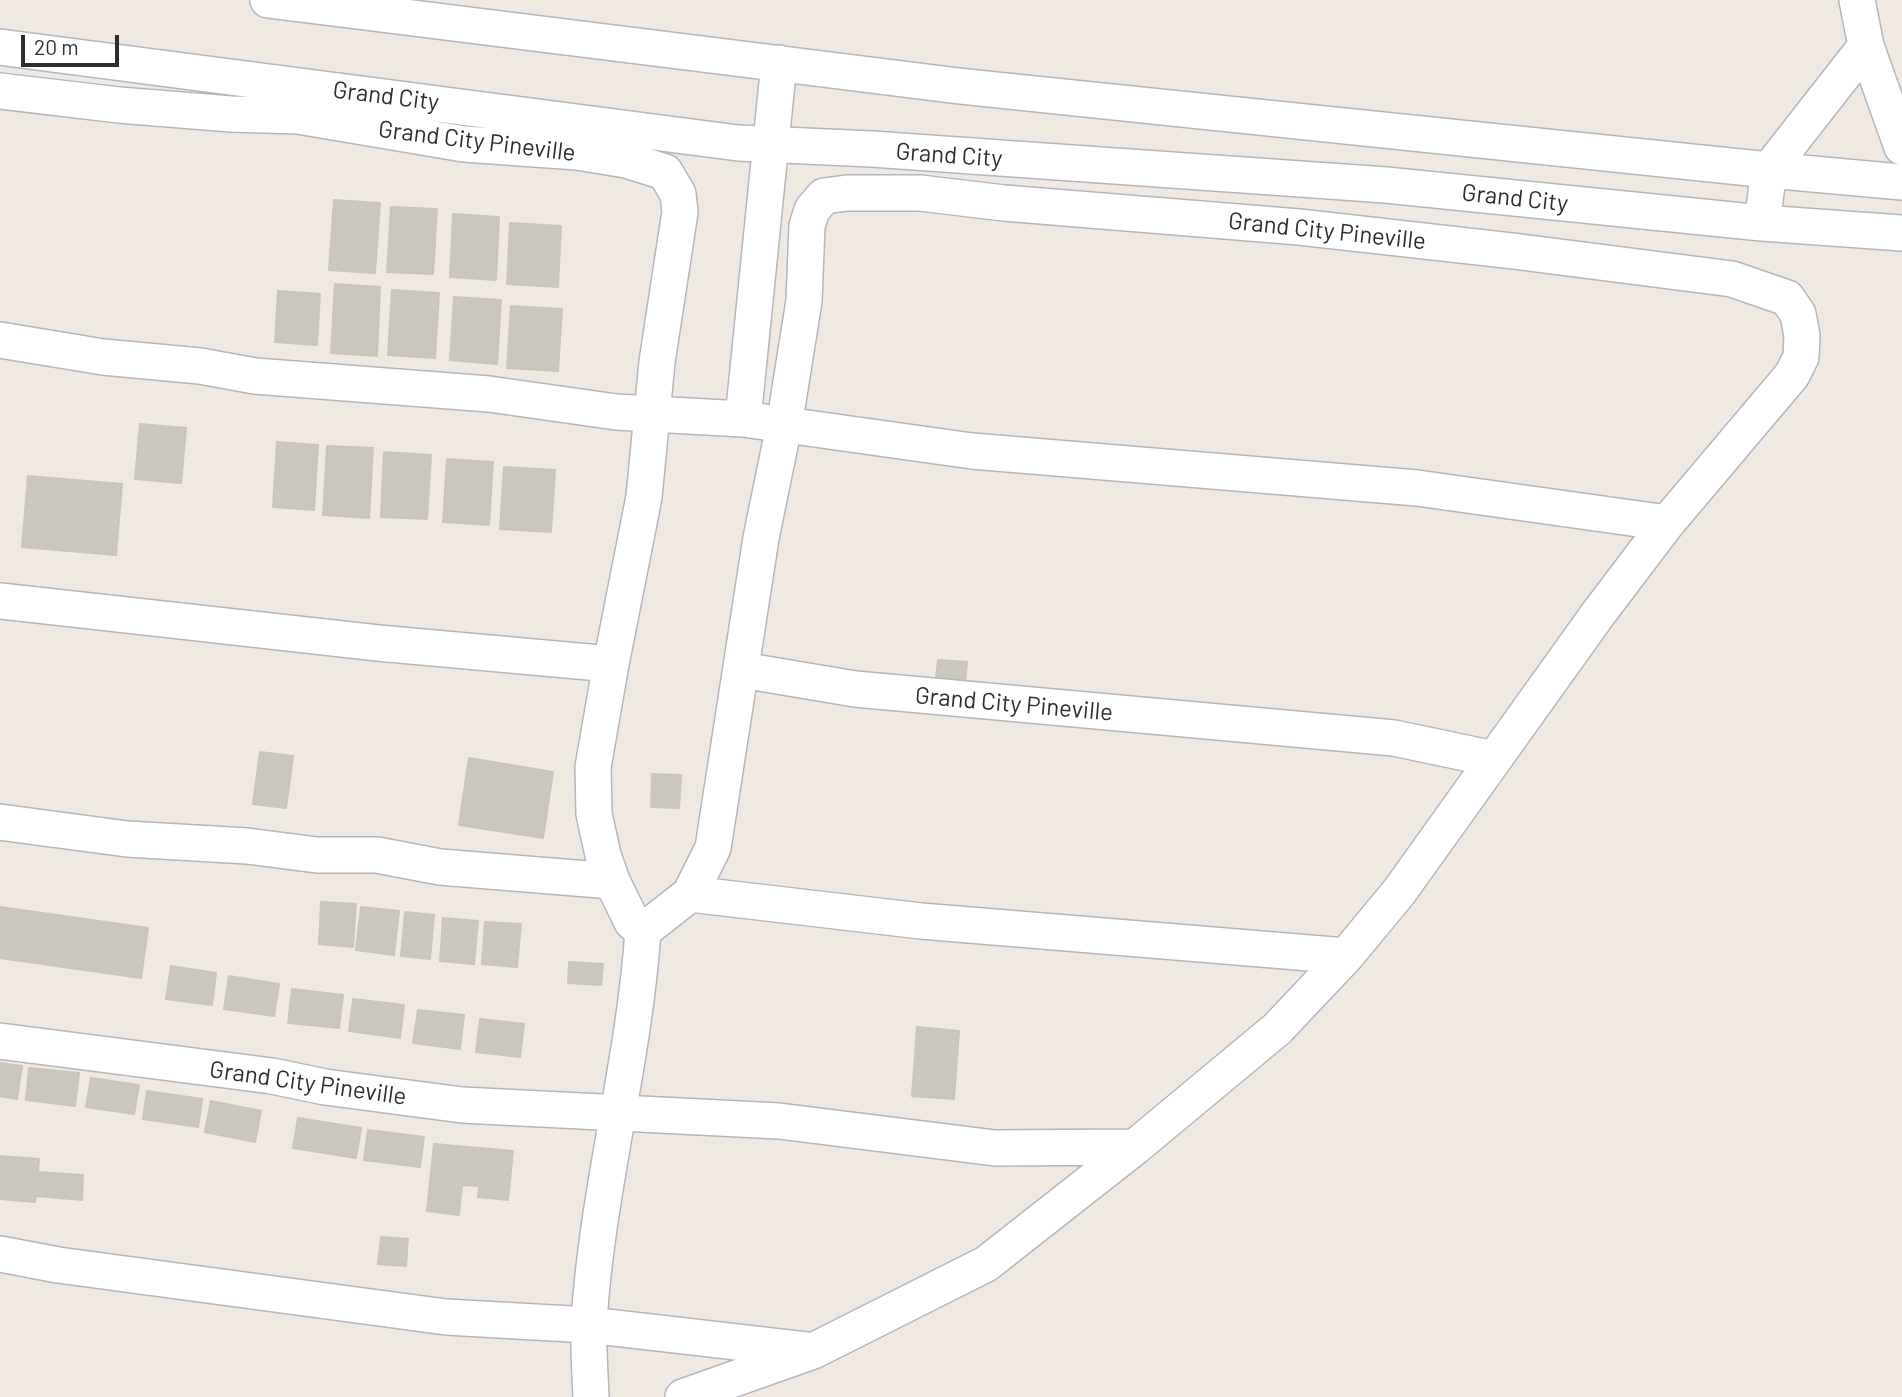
<!DOCTYPE html>
<html>
<head>
<meta charset="utf-8">
<style>
	body { margin:0 }
	#map { position:relative; width:1902px; height:1397px; overflow:hidden; background:#efe9e1; font-family:Barlow,sans-serif }
	canvas { display:block }
	.scale { position:absolute; left:21px; top:35px; width:98px; height:32px; box-sizing:border-box; border:4px solid #2e2e2e; border-top:0; padding-left:9px; font-size:21px; line-height:24px; white-space:nowrap; color:#2e2e2e; -webkit-text-stroke:5px #fff; paint-order:stroke }
</style>
</head>
<body>
<div id="map">
<canvas width="1902" height="1397"></canvas>
<div class="scale">20 m</div>
</div>
<script>
const c = document.querySelector('canvas').getContext('2d');
c.lineJoin = 'round';
function fill(path, color) { c.fillStyle = color; c.fill(path, 'evenodd'); }
function stroke(path, color, width, dash) { c.strokeStyle = color; c.lineWidth = width; c.lineCap = dash ? 'butt' : 'round'; c.setLineDash(dash || []); c.stroke(path); }
function write(font, color, halo, rows, align = 'center') {
  c.font = font + ' Barlow,sans-serif'; c.lineWidth = 5; c.setLineDash([]); c.textBaseline = 'middle'; c.strokeStyle = halo; c.fillStyle = color; for (const [text, x, y, turn = 0] of rows) {
    c.save(); c.translate(x, y); c.rotate((+turn || 0) * Math.PI / 180); c.textAlign = isNaN(turn) ? turn : align; if (halo) c.strokeText(text, 0, 0); c.fillText(text, 0, 0); c.restore();
  }
}
const building = new Path2D(`
	M334,200l46,3 -5,70 -46,-3z
	M391,207l46,2 -4,65 -46,-2z
	M453,214l46,3 -3,63 -46,-3z
	M510,223l51,3 -3,61 -51,-3z
	M335,284l45,3 -3,69 -46,-3z
	M392,290l47,3 -4,65 -47,-3z
	M278,291l42,3 -3,51 -42,-3z
	M454,297l47,3 -4,64 -47,-4z
	M511,306l51,3 -4,62 -51,-3z
	M140,424l46,4 -5,55 -46,-4z
	M277,442l41,3 -4,65 -41,-3z
	M327,446l46,2 -4,70 -46,-3z
	M384,452l47,3 -4,64 -46,-2z
	M447,459l46,3 -4,63 -46,-3z
	M504,467l51,3 -4,62 -51,-3z
	M28,476l94,8 -6,71 -94,-8z
	M938,660l29,2 -2,19 -29,-3z
	M260,752l33,4 -7,52 -33,-4z
	M469,758l84,14 -10,66 -84,-13z
	M652,774l29,1 -2,33 -28,-1z
	M321,902l35,2 -3,43 -34,-3z
	M0,907l148,21 -7,50 -141,-20z
	M361,907l38,4 -5,44 -38,-5z
	M405,912l29,3 -4,44 -29,-3z
	M443,918l35,3 -4,43 -34,-3z
	M485,922l36,2 -4,43 -35,-3z
	M569,962l34,2 -2,21 -33,-2z
	M171,966l45,7 -4,32 -46,-6z
	M229,976l50,8 -5,32 -50,-7z
	M292,989l51,6 -4,33 -51,-5z
	M353,999l51,6 -4,33 -51,-7z
	M418,1010l46,5 -4,34 -47,-6z
	M480,1019l44,5 -4,33 -44,-5z
	M917,1027l42,4 -5,68 -42,-3z
	M0,1063l22,3 -5,33 -17,-3z
	M29,1068l50,5 -4,33 -49,-6z
	M91,1078l48,7 -5,29 -48,-7z
	M147,1091l55,8 -4,28 -55,-8z
	M211,1101l50,10 -6,31 -50,-10z
	M298,1118l63,10 -5,30 -63,-10z
	M368,1130l56,7 -4,30 -56,-7z
	M434,1144l79,7 -5,49 -30,-3 1,-11 -17,-1 -3,30 -32,-4z
	M0,1156l39,3 -1,13 45,3 -1,25 -46,-4 -1,6 -35,-3z
	M381,1237l27,2 -2,27 -28,-2z`);
fill(building, '#cbc7bf');
stroke(building, '#cbc5ba', 2);
const street = new Path2D(`
	M268,0l691,86 810,84 133,12
	M1857,0l9,46 36,101
	M0,47l738,96 134,6 514,36 376,38 140,10
	M0,91l119,14 112,9 67,2 166,28 113,8 49,8 39,12 13,22 2,18 -23,150 -13,135 -33,167 -18,103 1,47 9,41 9,26 20,41 11,9 47,-37 231,27 425,35
	M1762,223l7,-53 97,-124
	M0,340l103,17 97,9 55,10 234,18 127,18 127,7 229,32 445,37 250,35
	M743,419l36,-356
	M0,601l378,42 233,21
	M742,670l113,19 539,49 100,21
	M0,822l127,17 120,7 70,9h60l63,12 172,14
	M0,1041l272,35 53,11 137,18 317,16 216,27 140,-1
	M0,1254l58,11 388,52 143,8 217,25
	M591,1397c-1,-25 -3,-50 -2,-75 8,-131 45,-259 54,-391
	M683,1397l130,-46 173,-87 149,-117 142,-118 69,-73 53,-64 199,-278 69,-91 125,-148 9,-18 1,-21 -4,-22 -11,-16 -55,-19 -219,-28 -214,-24 -295,-24 -84,-10h-73l-23,3 -12,14 -5,16 -3,75 -20,125 -23,112 -48,310 -23,46`);
stroke(street, '#b4b7c1', 38);
stroke(street, '#fff', 35);
write('24px', '#2e2e2e', '#fff', [
	["Grand City",386,96,7],
	["Grand City Pineville",477,141,7],
	["Grand City",949,155,4],
	["Grand City",1515,198,6],
	["Grand City Pineville",1327,231,6],
	["Grand City Pineville",1014,704,5],
	["Grand City Pineville",308,1083,8]
]);
</script>
</body>
</html>
